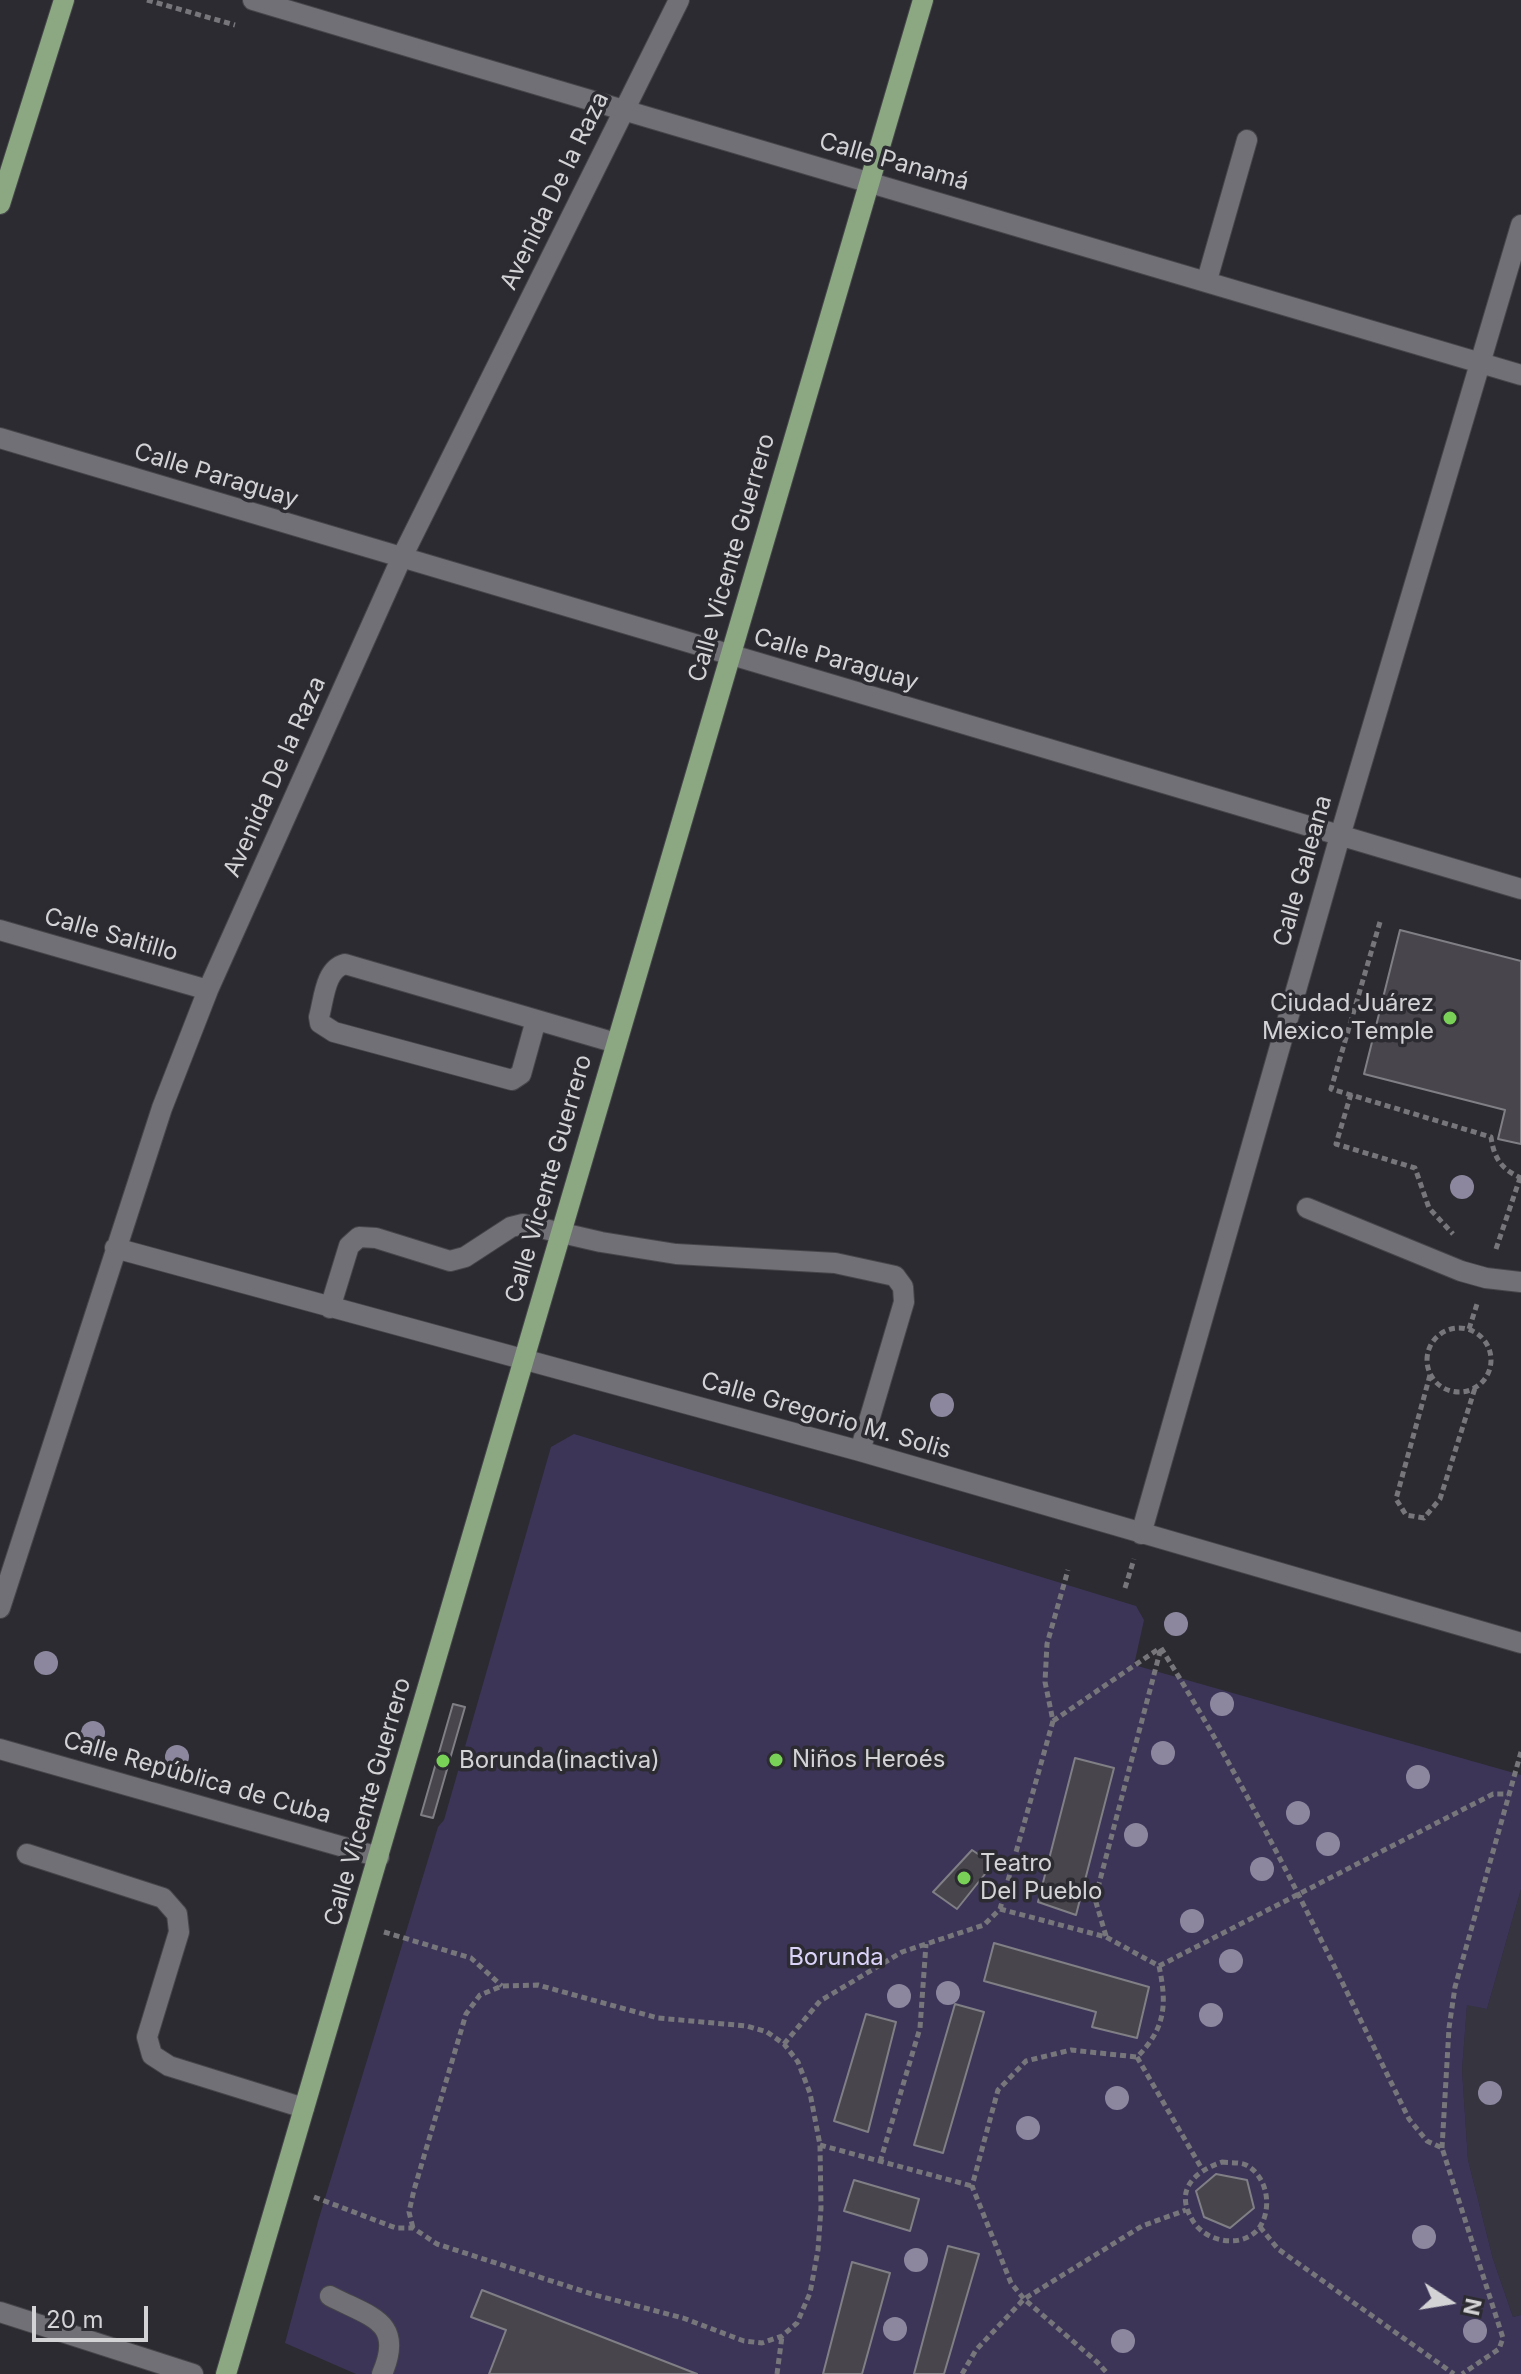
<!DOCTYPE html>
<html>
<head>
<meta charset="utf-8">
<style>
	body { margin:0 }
	#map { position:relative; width:1521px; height:2374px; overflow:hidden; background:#2c2b31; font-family:Inter,sans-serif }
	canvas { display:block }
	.north { position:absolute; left:1409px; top:2262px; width:80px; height:80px; -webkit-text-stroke:6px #2c2b31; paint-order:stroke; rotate:102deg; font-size:22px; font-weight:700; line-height:32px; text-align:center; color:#d3d3d6 }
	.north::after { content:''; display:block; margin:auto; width:28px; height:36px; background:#d3d3d6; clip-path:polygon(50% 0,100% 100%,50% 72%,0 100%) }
	.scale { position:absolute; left:32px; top:2306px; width:116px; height:36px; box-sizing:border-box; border:4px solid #d3d3d6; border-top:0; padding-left:10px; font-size:24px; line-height:28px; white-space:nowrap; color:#d3d3d6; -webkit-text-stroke:6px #2c2b31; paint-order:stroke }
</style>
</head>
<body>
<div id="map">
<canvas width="1521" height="2374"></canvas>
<div class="north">N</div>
<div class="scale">20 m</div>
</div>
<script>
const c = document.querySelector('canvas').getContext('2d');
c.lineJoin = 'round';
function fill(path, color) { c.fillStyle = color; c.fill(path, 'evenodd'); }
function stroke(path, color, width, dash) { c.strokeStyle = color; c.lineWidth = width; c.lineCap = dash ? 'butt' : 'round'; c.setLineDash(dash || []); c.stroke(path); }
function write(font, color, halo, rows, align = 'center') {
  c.font = font + ' Inter,sans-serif'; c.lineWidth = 7; c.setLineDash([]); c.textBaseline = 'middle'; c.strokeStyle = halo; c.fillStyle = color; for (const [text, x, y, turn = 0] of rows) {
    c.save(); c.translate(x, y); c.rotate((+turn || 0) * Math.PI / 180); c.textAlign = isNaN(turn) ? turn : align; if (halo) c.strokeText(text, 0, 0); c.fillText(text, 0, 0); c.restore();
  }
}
fill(new Path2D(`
	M1521,1889v426l-8,2 -20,-58 -25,-99 -6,-90 5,-66 20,5z`), '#36343f');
fill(new Path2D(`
	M574,1434l562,172 8,14 -10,45 387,110v114l-34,120 -20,-4 -5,65 6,90 25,99 20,58 8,-2v59h-1165l-71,-31 34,-125 119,-391 6,-7 107,-373z`), '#3d3558');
const building = new Path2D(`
	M1400,930l121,31v183l-23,-5 7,-29 -141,-36z
	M453,1704l12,3 -32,111 -12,-3z
	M1075,1758l39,10 -38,147 -38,-13z
	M972,1850l21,14 -36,45 -24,-17z
	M994,1943l155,44 -12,51 -45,-11 4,-15 -112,-31z
	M955,2004l29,8 -41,141 -29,-8z
	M866,2014l30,8 -28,110 -34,-11z
	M1216,2174l31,6 7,28 -24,20 -26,-11 -8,-26z
	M854,2180l65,19 -9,32 -66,-20z
	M948,2246l31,8 -35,120h-30z
	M852,2262l38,11 -28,101h-39z
	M482,2290l215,84h-208l17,-44 -35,-13z`);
fill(building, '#48464c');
stroke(building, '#807f86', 2);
const minor = new Path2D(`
	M253,0c422,127 846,247 1268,375
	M1207,280l40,-140
	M0,438l1521,451
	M0,930l208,60
	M536,1020l-15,54 -9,6 -178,-48 -14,-9 -1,-6c5,-18 6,-48 26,-53l271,79
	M1307,1208l154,63 25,7 35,4
	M115,1248l745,203 661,192
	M330,1308l19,-62 10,-9 17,1 74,23 15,-4 46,-30 12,-3 78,18 75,12 159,9 60,13 8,11 1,15 -44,149
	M1141,1534l199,-698 181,-611
	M0,1608l162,-500 46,-118 193,-431 278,-559
	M0,1749l379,108
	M27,1854l136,44 14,16 2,18 -32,105 5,18 17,11 135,42
	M330,2296c40,21 75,25 52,78
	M0,2312l193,62`);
const major = new Path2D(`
	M0,204l64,-204
	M226,2374l697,-2374`);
stroke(minor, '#46464a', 22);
stroke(major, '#46464a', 22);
stroke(new Path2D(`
	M147,0l88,25
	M1380,922l-49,167 160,48c3,21 10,32 30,41
	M1351,1094l-15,50 79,24 14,40 24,26
	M1496,1249l24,-71
	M1427 1360a32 32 0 1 1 64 0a32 32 0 1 1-64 0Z
	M1469,1329l8,-25
	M1430,1375l-34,124 10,16 18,3 16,-19 35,-111
	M1125,1588l9,-29
	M1161,1648c94,150 170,312 248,471l18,22 15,7 61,190 -4,11 -37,25
	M1053,1721l107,-73
	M1000,1909l106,28 53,29c8,38 7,62 -22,91l-66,-7 -45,11 -28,29 -26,96 39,97 13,16 73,63 11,12
	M384,1932l87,26 31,28
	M1106,1936l-11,-37 66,-251
	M1159,1966l334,-172h15
	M784,2044l36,-43 82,-49 82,-27 16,-16 53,-188 -8,-39 2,-38 21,-74
	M1137,2057l65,112
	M820,2145l152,41
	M1442,2148l7,-120 6,-41 66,-235
	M880,2162l40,-134 6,-84
	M1222,2162c7,1 18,0 24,3 21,11 26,41 15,60 -15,25 -55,18 -68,-4 -19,-30 0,-49 29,-59z
	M314,2197l82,31h17l24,16 158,51 88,23 61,23 18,2 20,-7 15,-13 13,-30 8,-43 3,-42 -1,-63 -10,-52 -12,-31 -14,-18 -17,-12 -20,-6 -89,-8 -120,-33 -36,1 -22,9 -14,19 -52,176 -5,22 4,16
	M1260,2227l18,22 176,125
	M777,2374l5,-38
	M962,2374l14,-24 48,-51 118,-73 44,-16`), '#77777b', 5, [6, 4]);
stroke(minor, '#717077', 20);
stroke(major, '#8ba883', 20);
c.fillStyle = '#8c879e';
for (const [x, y] of [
	[1462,1187],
	[942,1405],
	[1176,1624],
	[46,1663],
	[1222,1704],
	[93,1733],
	[1163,1753],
	[177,1757],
	[1418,1777],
	[1298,1813],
	[1136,1835],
	[1328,1844],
	[1262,1869],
	[1192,1921],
	[1231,1961],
	[948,1993],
	[899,1996],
	[1211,2015],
	[1490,2093],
	[1117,2098],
	[1028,2128],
	[1424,2237],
	[916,2260],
	[895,2329],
	[1475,2331],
	[1123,2341]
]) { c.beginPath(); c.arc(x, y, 12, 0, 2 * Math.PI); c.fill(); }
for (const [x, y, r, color] of [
	[1450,1018,8,"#79d158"],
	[776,1760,8,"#79d158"],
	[443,1761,8,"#79d158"],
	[964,1878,8,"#79d158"]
]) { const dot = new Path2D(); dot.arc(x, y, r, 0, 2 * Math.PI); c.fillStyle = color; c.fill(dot); stroke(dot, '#2c2b31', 3); }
write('24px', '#d3d3d6', '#2c2b31', [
	["Calle Panamá",894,162,16],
	["Avenida De la Raza",555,191,-64],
	["Calle Paraguay",216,476,17],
	["Calle Vicente Guerrero",732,558,-74],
	["Calle Paraguay",836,660,16],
	["Avenida De la Raza",275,777,-66],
	["Calle Galeana",1303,871,-74],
	["Calle Saltillo",111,935,16],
	["Calle Vicente Guerrero",549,1179,-74],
	["Calle Gregorio M. Solis",826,1416,16],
	["Calle República de Cuba",197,1778,16],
	["Calle Vicente Guerrero",368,1802,-74]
]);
write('24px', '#d3d3d6', '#2c2b31', [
	["Ciudad Juárez",1434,1004,"right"],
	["Mexico Temple",1434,1032,"right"],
	["Niños Heroés",792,1760],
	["Borunda(inactiva)",459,1761],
	["Teatro",980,1864],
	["Del Pueblo",980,1892]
], 'left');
write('24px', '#dbd3f8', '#2c2b31', [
	["Borunda",836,1958]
]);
</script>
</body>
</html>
